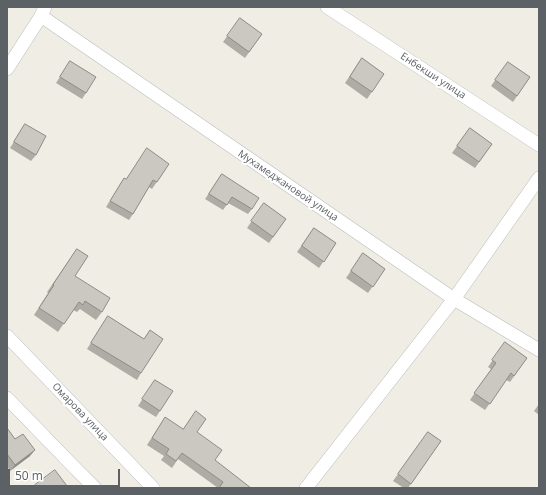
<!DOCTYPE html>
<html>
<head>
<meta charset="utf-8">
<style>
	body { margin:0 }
	#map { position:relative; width:546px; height:495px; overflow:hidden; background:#f0ede4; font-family:"Open Sans",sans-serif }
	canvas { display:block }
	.frame { position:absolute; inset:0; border:8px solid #5c6166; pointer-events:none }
	.scale { position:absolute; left:8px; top:469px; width:112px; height:18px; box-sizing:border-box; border:2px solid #5c6166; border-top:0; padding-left:5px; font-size:12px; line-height:14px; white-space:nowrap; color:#5c6166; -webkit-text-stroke:3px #fff; paint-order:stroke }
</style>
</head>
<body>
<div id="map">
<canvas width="546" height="495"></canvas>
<div class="frame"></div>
<div class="scale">50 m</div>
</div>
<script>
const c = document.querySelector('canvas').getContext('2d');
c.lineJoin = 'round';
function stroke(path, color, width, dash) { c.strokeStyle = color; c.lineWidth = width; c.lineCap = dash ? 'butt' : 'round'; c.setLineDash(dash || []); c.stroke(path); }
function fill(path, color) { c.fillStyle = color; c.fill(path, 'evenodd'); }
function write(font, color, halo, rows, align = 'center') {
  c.font = font + ' "Open Sans",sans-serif'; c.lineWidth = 4; c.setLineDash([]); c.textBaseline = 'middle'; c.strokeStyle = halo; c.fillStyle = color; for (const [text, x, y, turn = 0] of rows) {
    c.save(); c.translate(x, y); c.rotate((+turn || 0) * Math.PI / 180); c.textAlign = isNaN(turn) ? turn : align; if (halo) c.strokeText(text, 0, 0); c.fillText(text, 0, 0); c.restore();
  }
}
const street = new Path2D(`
	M327,7l212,138
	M41,16l413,283 85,51
	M7,69l34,-53 4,-9
	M7,336l146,152
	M7,398l65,67 23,23
	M306,488l148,-189 85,-121`);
stroke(street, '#b9bcc1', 14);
stroke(street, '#fff', 13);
fill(new Path2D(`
	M240,18l22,16 -17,24 -22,-16z
	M362,58l22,16 -17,25 -22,-16z
	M70,61l16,32 -4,6 -26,-16z
	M508,62l22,15 -17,25 -22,-16z
	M25,124l11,31 -5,6 -21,-13z
	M470,128l22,16 -17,24 -23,-15z
	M169,164l-17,25 -3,-2 -16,27 -4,6 -23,-13 18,-29 2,1z
	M222,174l30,35 -4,5 -20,-11 -5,7 -18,-11z
	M264,203l22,16 -17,24 -22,-15z
	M314,228l22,15 -17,25 -22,-16z
	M77,249l-2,27 27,36 -6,8 -16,-11 -3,3 -4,-2 -15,22 -24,-17 14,-22 -1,-1z
	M363,253l22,16 -17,24 -22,-15z
	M108,316l36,23 6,-9 -9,43 -4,7 -50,-31z
	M505,342l22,16 -17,24 -4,-2 -21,30 -15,-10 21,-31 -3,-2z
	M155,380l5,31 -4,6 -18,-11z
	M539,404v11l-5,-4z
	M165,417l18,12 14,3 18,29 36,27h-33l-40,-29 -6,9 -11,-8 3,-4 -17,-11z
	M7,428l8,11 15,17 -20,15 -3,-5z
	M428,432l13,9 -33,47h-4l-11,-7z
	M35,485l31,3h-33z`), '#afaca6');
fill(new Path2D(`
	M35,450l-5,6 -20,15 5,-6z`), '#8e8c87');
const building = new Path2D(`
	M240,18l22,16 -13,18 -22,-16z
	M362,58l22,16 -12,18 -22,-15z
	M70,61l26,16 -10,16 -26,-16z
	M508,62l22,15 -13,19 -22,-16z
	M25,124l21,12 -10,19 -22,-13z
	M470,128l22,16 -13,18 -22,-16z
	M147,148l22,16 -12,18 -4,-2 -20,34 -23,-13 14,-23 2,1z
	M222,174l37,24 -7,11 -20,-12 -5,8 -18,-11z
	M264,203l22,16 -13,18 -22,-16z
	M314,228l22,15 -12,19 -22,-16z
	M77,249l11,7 -13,20 35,22 -8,14 -17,-11 -2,4 -4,-3 -15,22 -25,-16 15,-23h-1z
	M363,253l22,16 -12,18 -22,-16z
	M108,316l36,23 6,-9 13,9 -22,34 -50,-30z
	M505,342l22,16 -13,18 -3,-3 -21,31 -16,-11 22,-30 -4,-3z
	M155,380l18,11 -13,20 -18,-12z
	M196,411l10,8 -9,13 25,18 -7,10 36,28h-32l4,-6 -41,-29 -6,8 -10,-7 3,-5 -17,-11 13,-21 18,12z
	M7,428l8,11 8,-5 12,16 -20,15 -8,-11z
	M428,432l13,9 -30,43 -13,-10z
	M55,470l12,16 -2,2h-27l-3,-3z`);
fill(building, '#cbc8c1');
stroke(building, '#8e8c87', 1);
write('10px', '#5c6166', '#fff', [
	["Енбекши улица",433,76,33],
	["Мухамеджановой улица",288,186,34],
	["Омарова улица",80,412,46]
]);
</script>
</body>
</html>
